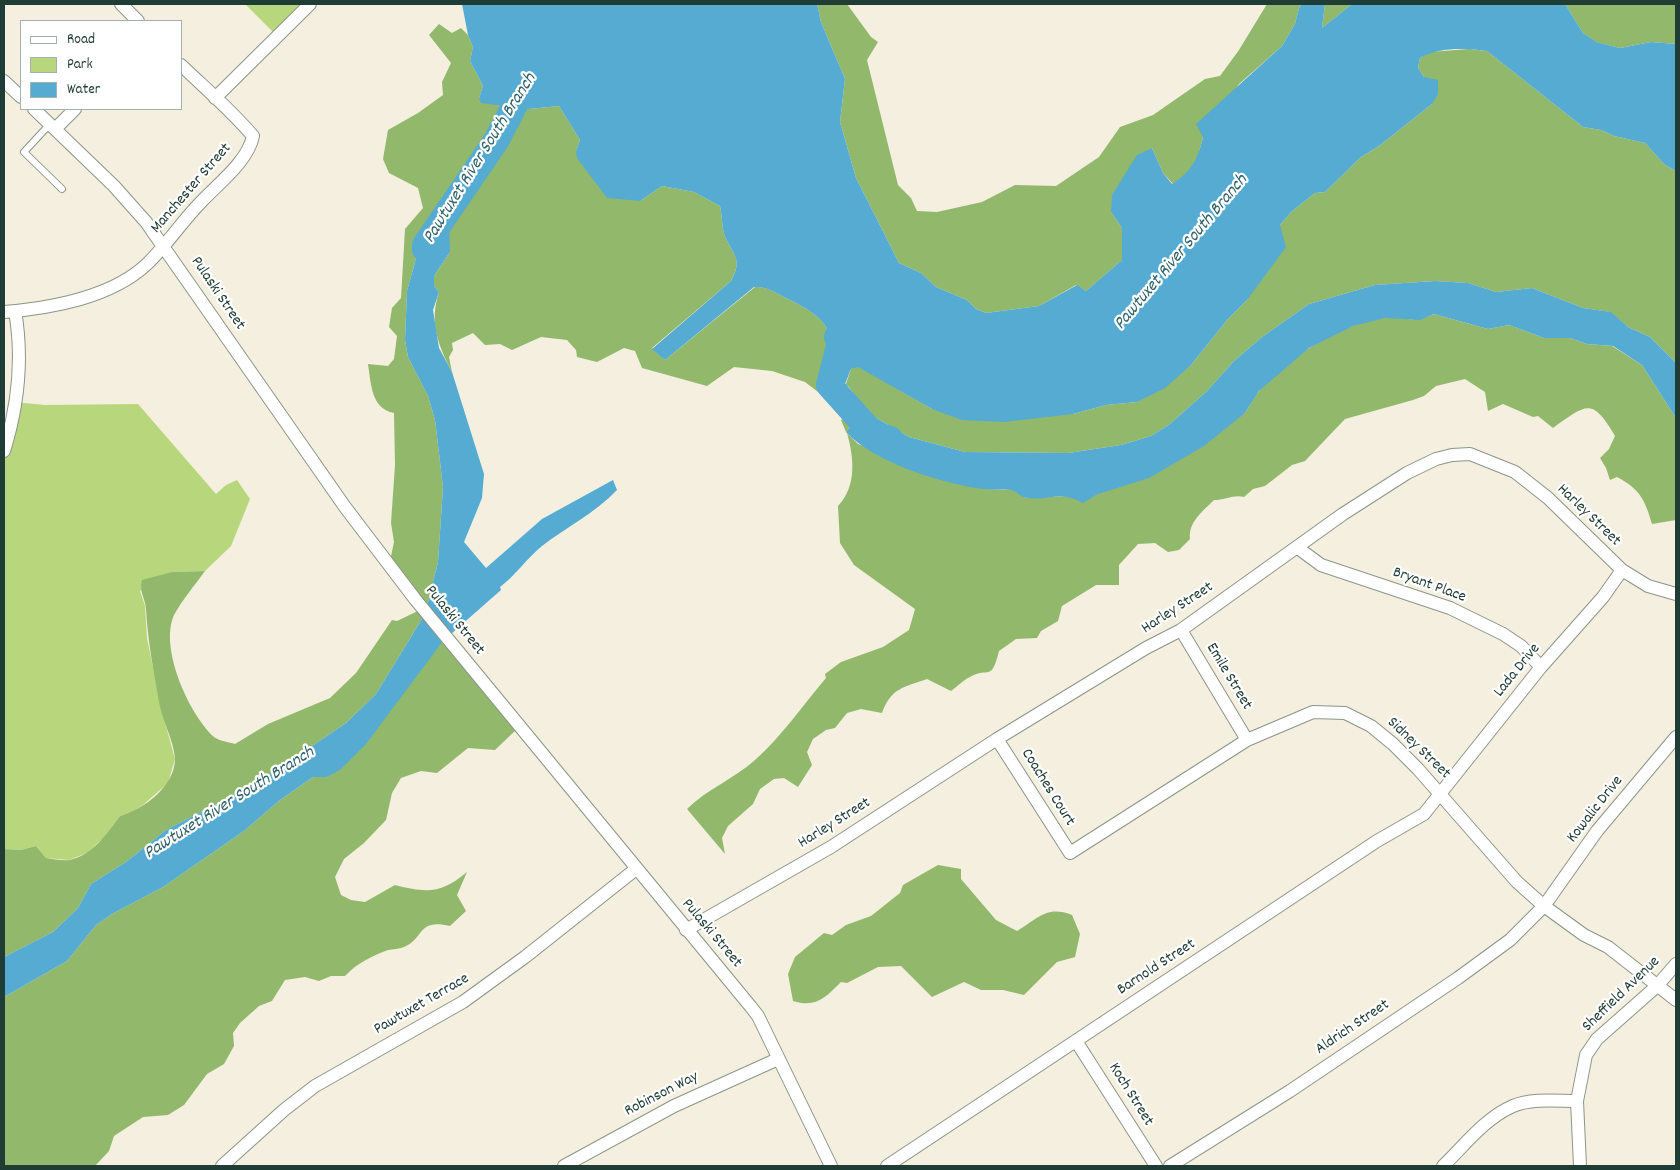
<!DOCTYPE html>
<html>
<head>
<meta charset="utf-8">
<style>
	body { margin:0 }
	#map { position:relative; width:1680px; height:1170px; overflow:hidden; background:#f4efde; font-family:Dekko,sans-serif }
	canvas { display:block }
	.frame { position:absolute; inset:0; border:5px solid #1f3d34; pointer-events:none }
	.legend { position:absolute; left:20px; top:20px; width:162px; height:90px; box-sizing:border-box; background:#fff; border:1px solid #a5b1ae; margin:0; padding:6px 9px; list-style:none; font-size:15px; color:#1f3d34 }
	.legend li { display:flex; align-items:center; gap:10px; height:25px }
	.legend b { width:25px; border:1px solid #a5b1ae }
</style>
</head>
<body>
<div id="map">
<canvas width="1680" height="1170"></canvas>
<div class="frame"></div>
<ul class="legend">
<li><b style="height:6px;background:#fff"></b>Road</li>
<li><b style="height:14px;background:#b8d77d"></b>Park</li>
<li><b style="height:14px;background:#55abd2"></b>Water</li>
</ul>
</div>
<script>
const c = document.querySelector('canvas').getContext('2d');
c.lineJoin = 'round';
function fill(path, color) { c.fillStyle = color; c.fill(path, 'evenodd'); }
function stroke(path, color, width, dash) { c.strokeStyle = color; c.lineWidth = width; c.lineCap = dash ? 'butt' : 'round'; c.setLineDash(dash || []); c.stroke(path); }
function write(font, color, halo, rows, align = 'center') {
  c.font = font + ' Dekko,sans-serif'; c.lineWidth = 4.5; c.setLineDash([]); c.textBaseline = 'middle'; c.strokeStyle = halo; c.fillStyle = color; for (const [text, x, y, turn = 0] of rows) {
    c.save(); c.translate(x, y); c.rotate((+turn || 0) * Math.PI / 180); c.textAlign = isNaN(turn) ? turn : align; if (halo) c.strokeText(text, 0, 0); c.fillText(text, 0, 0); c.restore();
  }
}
fill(new Path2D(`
	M245,4h65l-33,32z
	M14,402l31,3 93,-1 78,90 10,-9 11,-5 13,19 -19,47 -26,25 -33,1 -32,19 5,15 2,32 14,70 14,51 -7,24 -25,22 -14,9 -9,2 -16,21 -17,16 -18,7 -23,-2 -10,-12 -15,4 -17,-1v-399z`), '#b8d77d');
fill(new Path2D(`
	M817,4h30l24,33 7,5 -11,18 31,125 13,13 6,13 20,1 45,-10 33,-17 41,1 43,-29 21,-30 33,-12 52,-36 15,-3 19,-26 28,-46h35l-3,4 -4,16 -13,22 -43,38 -36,53 -5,19 -10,17 -15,11 -10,-11 -11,-25 -41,64 11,16v32l-36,31 -10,-6 -37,21 -53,7 -10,-4 -9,-9 -31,-13 -15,-14 -22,-10 -43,-85 -16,-56 5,-43 -24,-57z
	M1325,4h27l-30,24z
	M1565,4h111v40l-25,-2 -31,6 -25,-6 -12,-9z
	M439,24l13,9 9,-5 7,7 5,12 -3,14 13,25 -4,12 50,11 30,-3 21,34 -4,11 64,50 22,-15 32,6 26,14c2,9 2,20 4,28 8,21 20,22 7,47l-79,67 13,12 90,-73c13,-1 23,7 35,13 50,24 45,43 40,92l-8,3 -17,-13 -33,-11 -38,-4 -27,19 -65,-18 -7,-17 -11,-3 -27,14 -20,-5 -1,-7 -9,-10 -26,-3 -29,13 -12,-6 -15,1 -12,-12 -21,10 1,7 -4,7 3,15c-14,-27 -23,-50 -13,-80l-5,-6v-10l16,-24 -24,-30 -19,69 -2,49 3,17 20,39 7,24 8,67 -5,75 -13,52 -49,80 -30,29 -90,61 -90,46 -40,32 -35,22 -13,24 -25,24 -49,25v-108l17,1 15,-4 10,12c7,1 17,3 24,2 23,-5 37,-27 50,-44 23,-6 55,-30 55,-57 -1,-17 -11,-35 -15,-52 -6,-33 -12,-64 -14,-98 -1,-12 -7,-16 -4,-29l30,-8 33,-1c-10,14 -23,29 -31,44 -15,33 15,99 40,122 5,4 15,5 21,7l33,-20 62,-26 26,-25 36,-53 5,1 25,-12 -33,-43 5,-24 -3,-19 4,-58 -1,-52c-23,-4 -23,-30 -26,-49l20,2 6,-7 3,-23 -8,-9 3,-19 9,-10 4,-69 18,-21 -5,-20 -29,-15 -6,-14 5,-29 30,-17 25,-18 -1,-13 9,-19 -22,-28z
	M1469,49l18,2 96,76 18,3 13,6 31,7 20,22 11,6v192l-26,-26 -22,-10 -18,-15 -27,-4 -51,-20 -36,4 -28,-9 -33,-2 -60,4 -66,19 -47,33 -28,24 -27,30 -37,33 -19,12 -30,9 -53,8 -103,-1 -56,-15 -38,-22 -17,8 -8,9 -5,-12 18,-11 2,-6 -13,-17 -3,1 6,-18 7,-3 74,43 141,5 33,-9 31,-3 54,-37 36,-45 20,-20 33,-75 11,-13 24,-19 10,-1 36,-35 18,-11 53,-42 -8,-27 -6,-9 2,-10 10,-6z
	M1434,314l54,15 21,-4 35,13h26l17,6 25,2 30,19 34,53v102l-24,4c-7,-24 -12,-35 -35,-47l-7,3 -4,-12 -6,-10 9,-9 6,-13c-23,-39 -28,-32 -62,-8l-15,-12 -5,1 -30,-13 -15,7 -3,-19 -20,-13 -29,7 -12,10 -11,4 -68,19 -40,42 -13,4 -27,21 -12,3 -9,8c-9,-3 -20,3 -30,3 -11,11 -26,22 -24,39l-11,11 -11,2 -13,-9 -17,1 -19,21v20h-23l-34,21 -4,15 -17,10 -4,7 -21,1 -17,12c-8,32 -10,15 -29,26 -7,3 -13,10 -19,14l-24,-12c-23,8 -36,9 -45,34l-21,-4 -14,4 -12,15 -9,2 -13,9 -6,13 5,13 -14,22 -14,-9 -10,1 -14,10 -7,15 -25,22 -6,12 3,16 -38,-45c20,-20 47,-30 68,-49 26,-23 49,-56 71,-82l-1,-4 16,-12 42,-15 26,-17 6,-21 -61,-44 -14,-22 -2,-37c19,-20 16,-48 9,-73l11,11 127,45 28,1 13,8 44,-2 13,6 162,-89c5,-7 9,-16 15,-23 28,-32 81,-68 125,-72 21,-2 26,6 49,-4z
	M443,641l75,87 -23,22 -27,-2 -31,25 -16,-2 -20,7 -9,15 -6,27 -22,23 -20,16 -9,18 6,18 10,5 14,2 30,-17c32,8 46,9 72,-13l-10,23 9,16 -16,15c-33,-8 -25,12 -46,21 -5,2 -11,2 -16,3 -16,6 -31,13 -43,26h-14l-12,5 -14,-4 -20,3 -13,21 -13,5 -19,17 -7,10 1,13 -10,18 -17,10 -23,31 -16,10 -25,2 -29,19 -5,15 -14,15h-91v-169l63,-36 29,-36 16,-11 51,-27 81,-56 36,-31 33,-23h14z
	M938,865l23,4v10l35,41 21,11c21,-12 29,-26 55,-16l8,19 -5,23 -18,5 -33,33 -21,-5h-22l-17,-8 -32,15 -31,-31 -23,1 -31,16 -6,-1c-16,16 -25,26 -48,19l-5,-27 7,-17 29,-24 8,2 14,-10 25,-9 29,-23 3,-8z`), '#92b86c');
fill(new Path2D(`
	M462,4h355l4,18 24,57 -5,43 16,56 43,85 22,10 15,14 31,13 9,9 10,4 53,-7 38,-21 9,6 36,-31v-32l-11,-16 1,-17 25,-40 15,-7 11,25 9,11c19,-12 26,-25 31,-47l-7,-13 86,-78 13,-22 4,-16 3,-4h23l-3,24 30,-24h213l18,29 13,9 24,6 31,-6 25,2v127l-11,-6 -20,-22 -31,-7 -13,-6 -18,-3 -96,-76c-21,-3 -49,-4 -67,7l-2,10 6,9 14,3v14l-6,10 -53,42 -18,11 -36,35 -10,1 -24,19 -11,13 6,22 -39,53 -20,20 -36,45 -26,23 -28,14 -31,3 -33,9 -69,8 -42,-2 -30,-11 -74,-42 -7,2c-5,11 -6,23 -19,28l-2,-5c5,-49 10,-68 -40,-92 -12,-6 -22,-14 -36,-13l-89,73 -13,-11 79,-68c13,-24 1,-26 -7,-47 -2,-8 -2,-19 -4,-28l-26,-14 -32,-6 -22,15 -33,-3 -30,-40 -1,-7 4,-11 -21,-34 -30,3 -48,-6 -2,-5 4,-12 -13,-25 3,-14 -5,-12z
	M436,213l13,12 1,27 -16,24v10l5,6 -6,18 6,38 13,24 32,102 -2,24 -18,44 22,26 56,-49 71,-39 4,10c-23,24 -49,36 -75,56 -15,12 -27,30 -42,41l1,3 -58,51 -77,103 -25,25 -14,8h-14l-33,23 -36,31 -81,56 -51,27 -16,11 -29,36 -63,36v-40l49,-25 25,-24 13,-24 35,-22 40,-32 90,-46 90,-61 30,-29 49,-80 13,-52 5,-75 -8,-67 -7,-24 -20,-39 -3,-17 2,-49 19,-69z
	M1435,281l33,2 28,9 36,-4 51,20 28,4 17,15 22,10 26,26v55l-34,-53 -29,-19 -26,-2 -17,-6h-26l-35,-13 -21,4 -54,-15 -14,6 -35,-2 -32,8 -44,22 -50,43 -14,22 -41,33 -55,32 -51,16 -15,9c-24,-13 -33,-2 -55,-5 -7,0 -11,-7 -17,-8 -9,-1 -18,0 -27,-1 -41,-5 -109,-26 -138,-57l8,-9 17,-8 38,22 56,15 103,1 53,-8 30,-9 19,-12 37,-33 27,-30 28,-24 47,-33 66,-19z`), '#55abd2');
stroke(new Path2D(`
	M425,249v-4l71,-104 34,-65
	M837,337l3,5 -11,43 44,49 17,5`), '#55abd2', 26);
const lane = new Path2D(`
	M50,124l-26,28 38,37`);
const street = new Path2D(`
	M121,4l17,17
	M4,81l17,16
	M215,98l95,-94
	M34,109l80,77 32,36 199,285 70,92 336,408 7,9 73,150
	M55,129l20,-20
	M4,312c47,-4 107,-14 143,-48 20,-19 35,-43 55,-63 17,-18 46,-40 51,-65 -22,-26 -47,-47 -72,-71
	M4,451c14,-45 19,-94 11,-140
	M1298,548l23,17 129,43 53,26 18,12 20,21
	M1181,630l66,110
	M997,739l73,114 177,-113 66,-28 32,1 26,13 22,18 25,25 99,113 27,24 40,29 24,12 68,53
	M686,930l145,-83 166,-108 149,-91 35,-18 162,-116 64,-41 29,-14 16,-4 18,-1 45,18 33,26 74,72 26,16 28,8
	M1076,1041l80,125
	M222,1166l62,-56 31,-24 148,-84 62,-45 111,-88
	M564,1166l110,-60 104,-47
	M887,1166l490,-325 47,-27 117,-147 62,-70 19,-27
	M1170,1166l120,-75 168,-113 52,-38 34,-34 53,-75 79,-94
	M1443,1166c21,-20 42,-48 70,-60 19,-8 44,-5 64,-5
	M1580,1166l-3,-65 9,-46 11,-16 60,-53 19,-22`);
stroke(lane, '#8a9689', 8);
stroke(street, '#8a9689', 14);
stroke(lane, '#fff', 6);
stroke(street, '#fff', 12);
write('16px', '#1f3d34', '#fff', [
	["Manchester Street",192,189,-49],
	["Pulaski Street",217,294,56],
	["Harley Street",1588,516,44],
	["Bryant Place",1429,586,20],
	["Harley Street",1178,609,-33],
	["Pulaski Street",454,621,51],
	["Lada Drive",1518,671,-51],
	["Emile Street",1228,677,59],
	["Sidney Street",1418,749,44],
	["Coaches Court",1047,788,58],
	["Kowalic Drive",1596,810,-52],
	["Harley Street",835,824,-32],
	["Pulaski Street",711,934,50],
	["Barnold Street",1157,968,-33],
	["Sheffield Avenue",1622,995,-44],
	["Pawtuxet Terrace",422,1005,-30],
	["Aldrich Street",1353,1028,-34],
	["Robinson Way",662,1095,-27],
	["Koch Street",1130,1095,58]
]);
write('italic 18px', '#32646b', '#fff', [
	["Pawtuxet River South Branch",481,159,-58],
	["Pawtuxet River South Branch",1182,253,-50],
	["Pawtuxet River South Branch",230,804,-32]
]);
</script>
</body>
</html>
